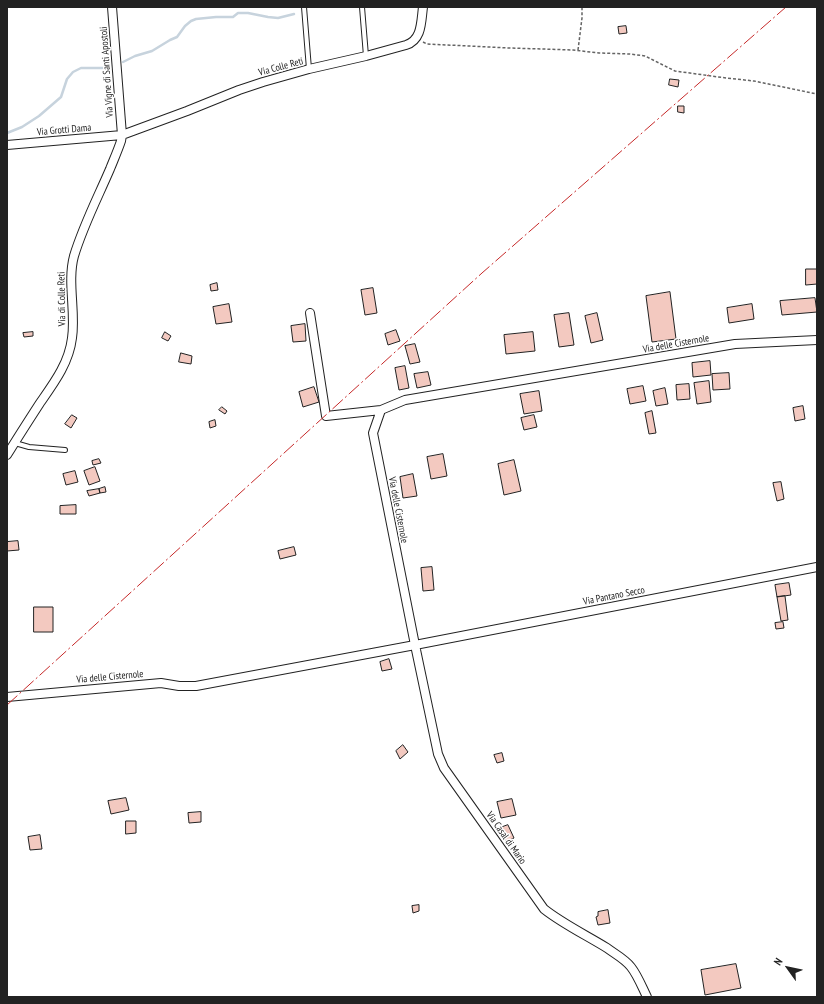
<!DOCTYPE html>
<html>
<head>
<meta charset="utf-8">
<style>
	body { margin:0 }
	#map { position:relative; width:824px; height:1004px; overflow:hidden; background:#fff; font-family:"PT Sans Narrow",sans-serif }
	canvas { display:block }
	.frame { position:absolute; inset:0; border:8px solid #222; pointer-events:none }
	.north { position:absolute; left:768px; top:948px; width:40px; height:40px; -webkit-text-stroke:3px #fff; paint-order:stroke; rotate:303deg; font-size:11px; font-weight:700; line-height:16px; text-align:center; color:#222 }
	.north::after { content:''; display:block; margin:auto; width:14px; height:18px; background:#222; clip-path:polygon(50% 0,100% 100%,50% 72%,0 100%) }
</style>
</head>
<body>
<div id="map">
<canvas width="824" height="1004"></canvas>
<div class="frame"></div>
<div class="north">N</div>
</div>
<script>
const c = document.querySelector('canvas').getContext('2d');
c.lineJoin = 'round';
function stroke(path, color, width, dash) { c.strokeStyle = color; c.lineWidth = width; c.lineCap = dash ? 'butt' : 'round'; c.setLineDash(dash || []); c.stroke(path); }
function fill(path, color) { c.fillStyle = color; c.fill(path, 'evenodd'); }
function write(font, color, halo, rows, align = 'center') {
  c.font = font + ' "PT Sans Narrow",sans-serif'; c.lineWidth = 3; c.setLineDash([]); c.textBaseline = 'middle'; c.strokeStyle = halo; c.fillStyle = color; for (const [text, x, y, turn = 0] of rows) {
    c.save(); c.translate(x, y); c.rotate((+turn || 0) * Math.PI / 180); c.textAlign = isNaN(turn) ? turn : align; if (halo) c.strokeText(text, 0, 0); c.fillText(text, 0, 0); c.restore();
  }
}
stroke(new Path2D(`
	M123,62l12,-6 17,-5 18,-11 7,-3 8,-11 6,-5 5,-2 20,-2h17l5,-4h10l20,4 10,1 16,-4
	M7,133l15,-6 17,-11 22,-19 6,-18 6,-7 8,-4h26`), '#c7d3dd', 2.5);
const building = new Path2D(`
	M626,26l1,7 -8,1 -1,-7z
	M670,79l9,1 -1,7 -9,-2z
	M678,106h6v7l-6,-1z
	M806,269h11v15l-11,1z
	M217,283l1,7 -7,1 -1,-6z
	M373,288l4,25 -12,2 -4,-25z
	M670,292l6,47 -24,3 -6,-46z
	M815,298l2,14 -35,3 -2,-14z
	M229,304l3,18 -16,2 -3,-17z
	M752,304l2,15 -25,4 -2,-15z
	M569,313l5,32 -15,2 -5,-32z
	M597,313l6,27 -12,3 -6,-27z
	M305,324l1,17 -13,1 -2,-16z
	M396,330l4,11 -12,4 -3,-11z
	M33,332v4l-9,1 -1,-4z
	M165,332l6,4 -3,5 -6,-3z
	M533,332l2,19 -29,3 -2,-19z
	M415,344l5,18 -10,2 -5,-18z
	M181,353l11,3 -1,8 -12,-2z
	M710,361l1,14 -18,2 -1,-14z
	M405,366l4,22 -10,2 -4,-22z
	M428,372l3,13 -14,3 -3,-14z
	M729,373l1,16 -17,1 -1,-16z
	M709,381l2,21 -14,2 -3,-21z
	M689,384l1,15 -13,1 -1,-15z
	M643,386l3,15 -16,3 -3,-15z
	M314,387l5,15 -16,5 -4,-15z
	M665,388l3,16 -12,2 -3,-15z
	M539,391l3,20 -18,3 -4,-20z
	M803,406l2,13 -10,2 -2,-13z
	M222,407l5,4 -2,3 -6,-4z
	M652,411l4,22 -7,1 -4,-21z
	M72,415l5,3 -6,10 -6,-4z
	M534,415l3,12 -13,3 -3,-12z
	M215,420l1,6 -6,2 -1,-6z
	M443,454l4,22 -16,3 -4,-22z
	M99,459l2,4 -8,2 -1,-4z
	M514,460l7,31 -17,4 -6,-31z
	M95,467l5,14 -11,4 -5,-14z
	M75,471l3,11 -12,3 -3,-11z
	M413,474l4,22 -14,2 -3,-21z
	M781,482l3,17 -7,2 -4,-18z
	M105,487l1,5 -6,1 -1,-4z
	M99,489l1,4 -11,3 -2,-5z
	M76,505v9h-16v-8z
	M18,541l1,9 -12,1v-9z
	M294,547l2,8 -16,4 -2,-8z
	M432,567l2,23 -11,1 -2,-23z
	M789,583l2,12 -14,2 -2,-12z
	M785,596l3,24 -7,1 -4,-24z
	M34,607h19v25h-19z
	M783,622l1,6 -8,1 -1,-6z
	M389,659l3,10 -10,2 -2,-9z
	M403,745l5,7 -8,7 -4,-8z
	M502,753l2,8 -7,2 -3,-8z
	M126,798l3,12 -18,4 -3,-13z
	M512,799l4,16 -15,3 -4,-16z
	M201,812v10l-12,1 -1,-10z
	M126,821h10v12l-10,1z
	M508,825l6,13 -8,4 -6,-14z
	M40,835l2,14 -12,1 -2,-13z
	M419,905v6l-6,2 -1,-7z
	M608,910l2,13 -12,2 -2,-8 2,-1v-4z
	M736,964l5,24 -36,7 -4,-25z`);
fill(building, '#f3c9c0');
stroke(building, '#222', 1);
const service = new Path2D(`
	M304,7l5,62
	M362,7l4,49
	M15,443l14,4 36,3`);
const minor = new Path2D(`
	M7,145l115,-10 65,-24 52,-21 24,-8 46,-13 57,-13 40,-11c16,-5 15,-23 17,-38
	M310,313l16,103 55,-6
	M7,455c11,-18 22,-35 33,-52 14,-20 29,-40 32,-65 4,-26 -5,-56 2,-82 9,-30 24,-59 36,-87 4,-10 8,-19 11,-28l1,-6 -10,-128
	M7,697l154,-14 18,3h17l219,-41 -42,-212 8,-23 24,-10 330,-56 82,-4
	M647,997c-5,-10 -9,-21 -16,-30 -6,-8 -16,-13 -24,-19 -21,-13 -44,-24 -63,-39l-100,-141 -6,-14 -23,-109 402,-78`);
stroke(service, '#222', 6);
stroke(minor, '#222', 10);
stroke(new Path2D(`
	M423,42l4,2 83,4 63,2 26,3 31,1 15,2 30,15 51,7 28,3 63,13
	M578,50l4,-32v-11`), '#646464', 1.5, [3, 2]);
stroke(service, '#fff', 4);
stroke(minor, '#fff', 8);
stroke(new Path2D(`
	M7,705l475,-432 304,-266`), '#c62828', 1, [14, 3, 2, 3]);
write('10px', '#222', '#fff', [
	["Via Colle Reti",281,67,-15],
	["Via Vigne di Santi Apostoli",107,72,-94],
	["Via Grotti Dama",64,130,-5],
	["Via di Colle Reti",62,299,-91],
	["Via delle Cisternole",676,344,-10],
	["Via delle Cisternole",398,510,79],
	["Via Pantano Secco",614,596,-11],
	["Via delle Cisternole",110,677,-5],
	["Via Casal di Mario",506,838,55]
]);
</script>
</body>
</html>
